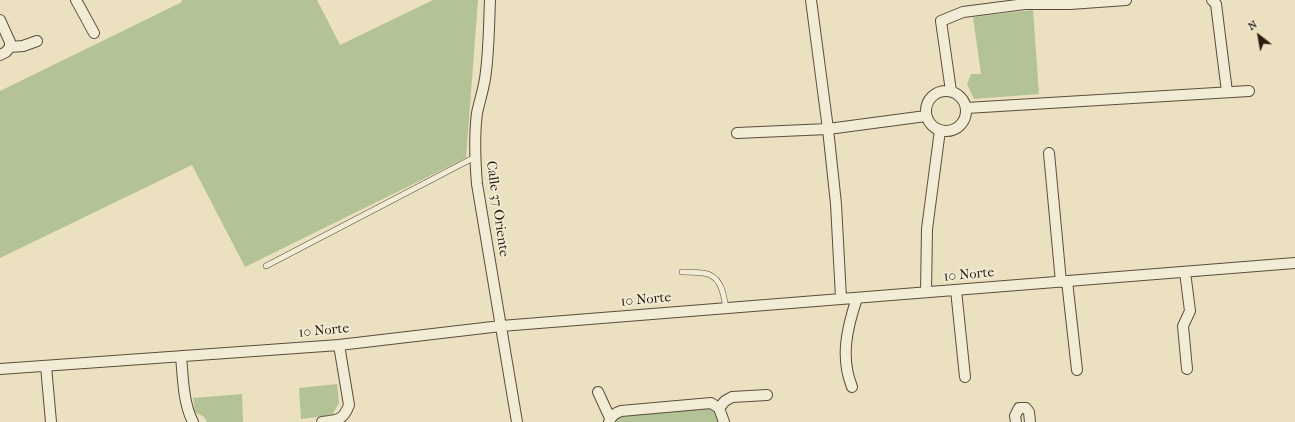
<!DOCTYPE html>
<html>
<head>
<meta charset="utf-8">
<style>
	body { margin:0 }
	#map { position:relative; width:1295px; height:422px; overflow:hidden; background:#ebe0bf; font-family:"IM FELL French Canon",serif }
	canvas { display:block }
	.north { position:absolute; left:1239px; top:16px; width:40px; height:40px; -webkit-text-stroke:3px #f2ebd5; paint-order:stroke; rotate:329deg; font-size:11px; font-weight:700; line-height:16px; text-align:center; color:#291d10 }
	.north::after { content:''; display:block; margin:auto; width:14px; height:18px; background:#291d10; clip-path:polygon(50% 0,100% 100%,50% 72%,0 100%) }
</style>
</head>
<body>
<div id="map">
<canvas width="1295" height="422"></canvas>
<div class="north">N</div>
</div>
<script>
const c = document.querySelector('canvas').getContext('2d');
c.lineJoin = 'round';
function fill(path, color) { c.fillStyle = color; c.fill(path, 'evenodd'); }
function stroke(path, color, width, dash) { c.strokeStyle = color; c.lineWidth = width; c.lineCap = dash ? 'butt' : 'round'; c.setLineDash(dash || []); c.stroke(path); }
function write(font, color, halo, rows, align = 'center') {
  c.font = font + ' "IM FELL French Canon",serif'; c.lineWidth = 3.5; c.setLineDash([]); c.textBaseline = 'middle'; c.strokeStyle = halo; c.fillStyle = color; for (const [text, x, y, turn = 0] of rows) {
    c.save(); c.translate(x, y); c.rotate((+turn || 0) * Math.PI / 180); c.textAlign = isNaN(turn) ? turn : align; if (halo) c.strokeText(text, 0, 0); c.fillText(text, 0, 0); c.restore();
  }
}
fill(new Path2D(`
	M181,0h136l23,45 93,-45h45l-12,158 -221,109 -53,-102 -192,93v-167l182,-89z
	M1033,10l6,84 -65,5 -7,-15 4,-10h10l-8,-57z
	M337,384l2,19 -7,12 -31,4 -2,-31z
	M242,394l1,28h-36l-3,-5 -9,-5 -2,-14z
	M711,403l13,19h-115l1,-4z`), '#b3c395');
const lane = new Path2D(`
	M266,266l209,-109
	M682,272c7,0 22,0 28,3 12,5 14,22 16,33`);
const street = new Path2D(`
	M76,0l18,33
	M490,0c-1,24 -1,47 -4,71 -1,14 -6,28 -9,42 -3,24 -2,47 0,71l40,238
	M811,0l17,129 8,75 5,94
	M1212,0l4,4 11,88
	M0,20l10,22v5
	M0,55l6,-3 4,-5 13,-1 14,-5
	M951,91l-10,-70 22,-9 62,-8h45l56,-4
	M926 111a20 20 0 1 1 40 0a20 20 0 1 1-40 0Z
	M966,108l283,-17
	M737,133l91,-4 98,-13
	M1049,153l12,129
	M1185,272l5,39 -7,15 4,43
	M1067,281l10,89
	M956,290l9,87
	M926,292l1,-63 13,-99
	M181,356c2,21 2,47 12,66
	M46,366l5,56
	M0,369l339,-24 162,-19 794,-63
	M852,387c-12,-30 -5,-59 5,-89
	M598,392l12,26
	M719,408l5,14
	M322,422c15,-2 21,-1 27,-17l-10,-60
	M609,422c2,-6 6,-9 12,-11l90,-8 8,5 6,-7 7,-4 35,-2
	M1016,422l-1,-6 4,-8h7l3,4 1,10`);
stroke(lane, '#5a4e3c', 6);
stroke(street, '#5a4e3c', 12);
stroke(lane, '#f2ebd5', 5);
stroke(street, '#f2ebd5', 10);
write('14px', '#291d10', '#f2ebd5', [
	["Calle 37 Oriente",497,209,82],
	["10 Norte",969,275,-5],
	["10 Norte",646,300,-5],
	["10 Norte",324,331,-5]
]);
</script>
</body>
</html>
